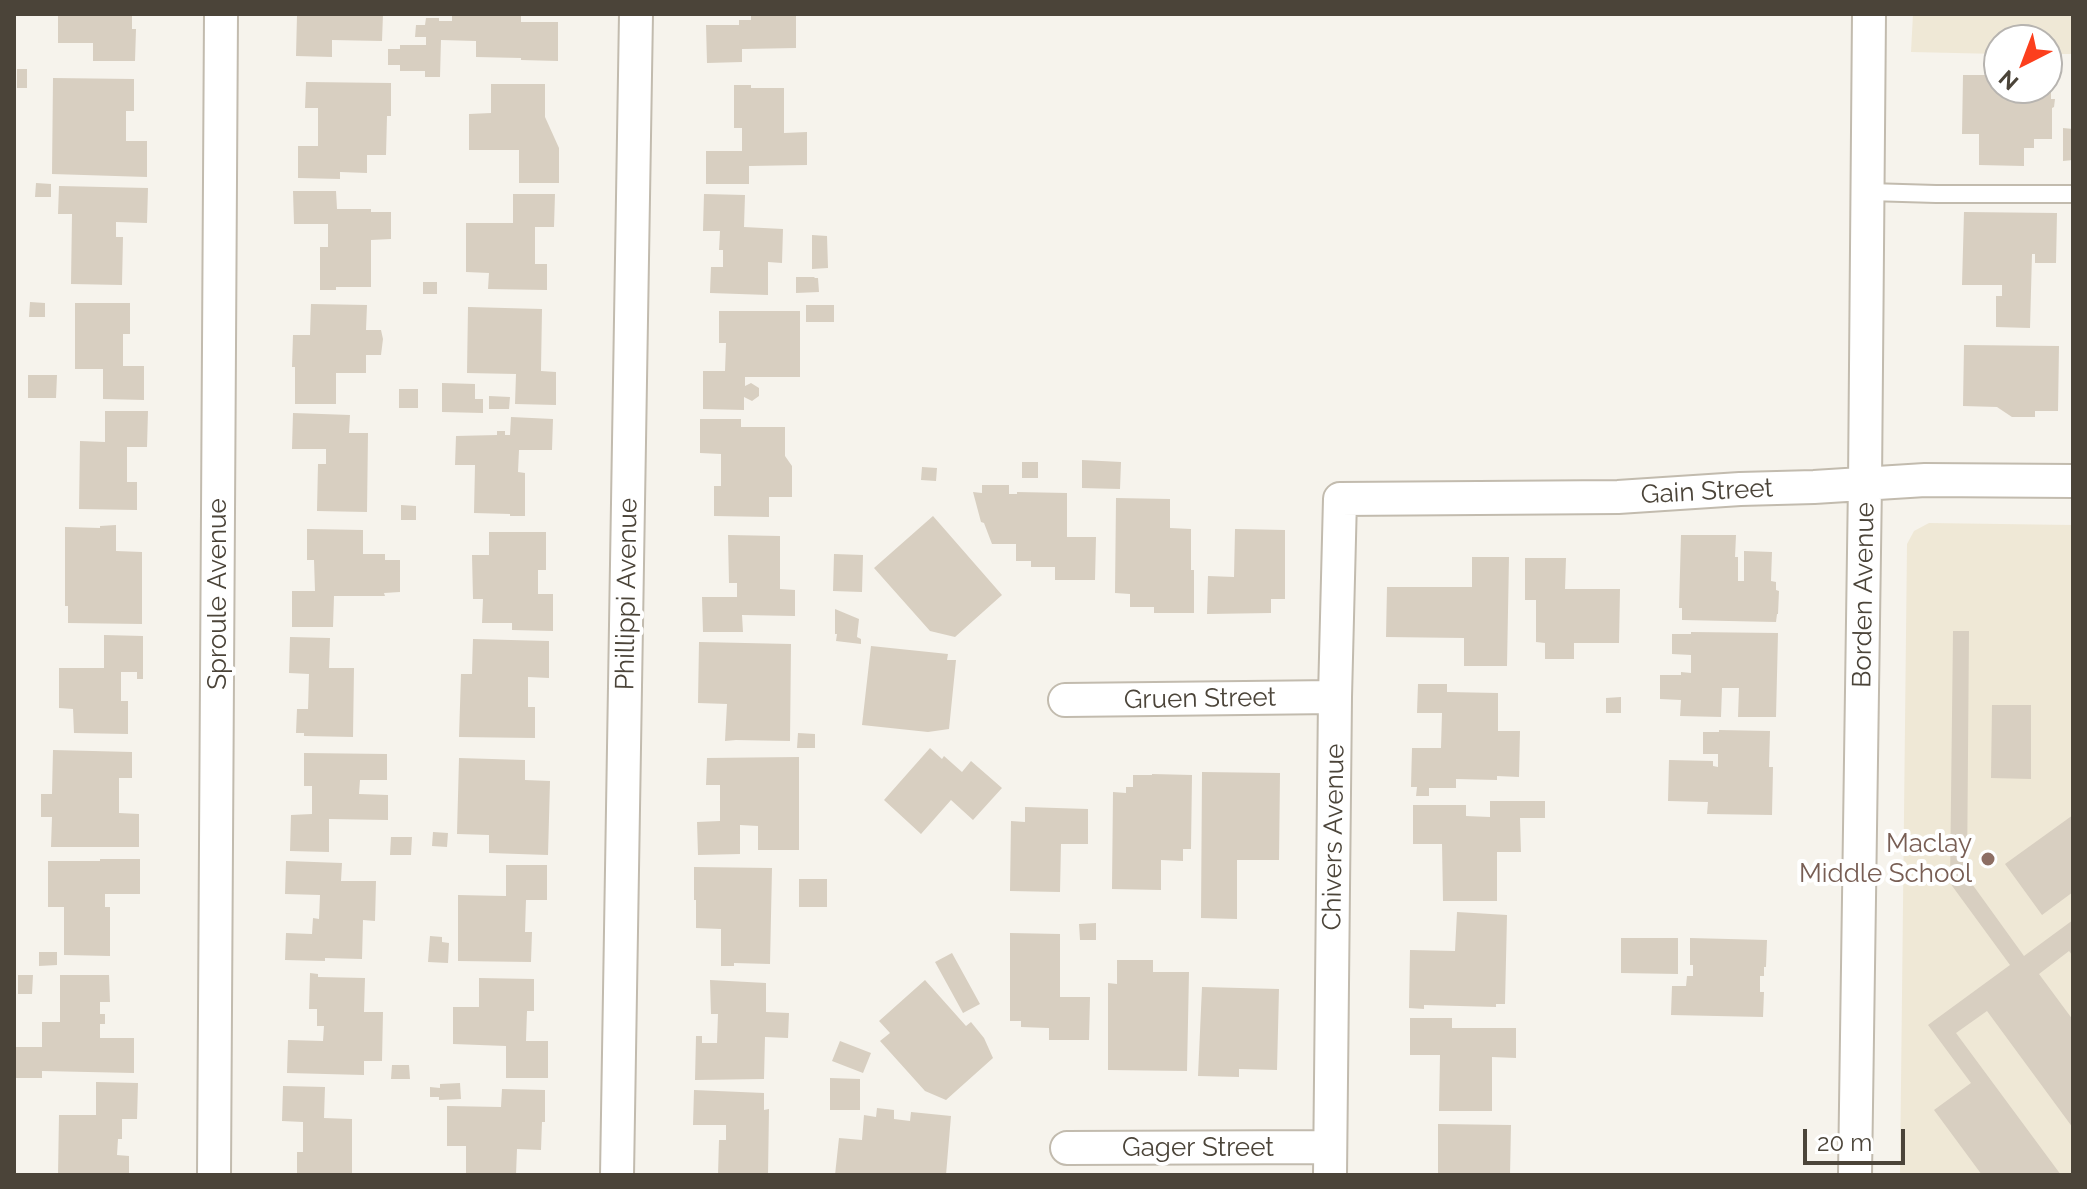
<!DOCTYPE html>
<html>
<head>
<meta charset="utf-8">
<style>
	body { margin:0 }
	#map { position:relative; width:2087px; height:1189px; overflow:hidden; background:#f6f3ec; font-family:Raleway,sans-serif }
	canvas { display:block }
	.frame { position:absolute; inset:0; border:16px solid #4b4439; pointer-events:none }
	.north { position:absolute; left:1983px; top:24px; width:80px; height:80px; box-sizing:border-box; background:#fff; border:2px solid #b7b4b0; border-radius:50%; rotate:222deg; font-size:22px; font-weight:700; line-height:32px; text-align:center; color:#4b4439 }
	.north::after { content:''; display:block; margin:auto; width:28px; height:36px; background:#fc3f1d; clip-path:polygon(50% 0,100% 100%,50% 72%,0 100%) }
	.scale { position:absolute; left:1803px; top:1129px; width:102px; height:36px; box-sizing:border-box; border:4px solid #4b4439; border-top:0; padding-left:10px; font-size:24px; line-height:28px; white-space:nowrap; color:#4b4439; -webkit-text-stroke:6px #fff; paint-order:stroke }
</style>
</head>
<body>
<div id="map">
<canvas width="2087" height="1189"></canvas>
<div class="frame"></div>
<div class="north">N</div>
<div class="scale">20 m</div>
</div>
<script>
const c = document.querySelector('canvas').getContext('2d');
c.lineJoin = 'round';
function fill(path, color) { c.fillStyle = color; c.fill(path, 'evenodd'); }
function stroke(path, color, width, dash) { c.strokeStyle = color; c.lineWidth = width; c.lineCap = dash ? 'butt' : 'round'; c.setLineDash(dash || []); c.stroke(path); }
function write(font, color, halo, rows, align = 'center') {
  c.font = font + ' Raleway,sans-serif'; c.lineWidth = 8; c.setLineDash([]); c.textBaseline = 'middle'; c.strokeStyle = halo; c.fillStyle = color; for (const [text, x, y, turn = 0] of rows) {
    c.save(); c.translate(x, y); c.rotate((+turn || 0) * Math.PI / 180); c.textAlign = isNaN(turn) ? turn : align; if (halo) c.strokeText(text, 0, 0); c.fillText(text, 0, 0); c.restore();
  }
}
fill(new Path2D(`
	M1913,14h160v40h-26v-14h-48v14l-88,-2z
	M1929,523l144,2v650h-173l7,-631 7,-13z`), '#efe8d6');
fill(new Path2D(`
	M58,14h74v15h4l-1,32h-42v-18h-35z
	M329,14h54l-1,27 -50,-1v17l-36,-1 1,-41 32,1z
	M452,14h69v8h37v39l-37,-1v-2l-45,-1v-16l-35,-1 -1,37h-15v-6h-25v-6h-12v-16h12v-4h26v-8h-11l1,-12h9l1,-7h13v3h13z
	M751,14h45v34l-54,1v13l-35,1 -1,-38h33v-5h12z
	M2047,65h4v34h4l-1,8 -2,1v31h-18v9h-10v18l-45,-1v-31h-17l1,-59h36v13h48z
	M17,69h10v19h-10z
	M53,78l81,1v32h-8v30h21v36l-95,-3z
	M306,82l85,1v33h-4l-1,39h-19v18l-27,-1v7l-42,-1v-32h20v-38h-13z
	M491,84h54v33l14,31v35h-40v-33h-50v-36l22,-1z
	M734,85h17v3h33v45l23,-1v33l-58,1v18h-43v-33h36v-23h-8z
	M2063,128l10,1v31l-10,1z
	M36,183l15,1v13h-16z
	M59,186l89,2 -1,35 -31,-1v15h7l-1,48 -51,-1 1,-70h-14z
	M293,191h43l1,18h34v3h20v27l-20,1v47h-35v3h-16v-43h8v-23h-34z
	M513,194h42l-1,33h-19v37h12v26l-59,-1 1,-16 -23,-1v-49h47z
	M704,194l41,1 -1,32 39,2 -1,34 -14,-1v33l-58,-2 1,-26h12v-17h-4l1,-19h-17z
	M1964,212l93,1 -1,50h-21v-9h-3l-2,74 -34,-1v-31h6v-11h-40z
	M812,235l15,1 1,32 -16,1z
	M796,277h19l-1,1h4l1,14 -23,1z
	M423,282h14v12h-14z
	M30,302l15,1v14h-16z
	M75,303h55v31h-7v32h21v34l-41,-1v-30h-28z
	M311,304l56,1 -1,25h15l2,9 -2,16h-15v18h-30v31h-41v-37h-3l1,-32h17z
	M806,305h28v17h-28z
	M468,307l74,2 -1,62 15,1v33l-41,-1 1,-30 -49,-1z
	M719,311h81v66h-55v9l6,-3 8,5v8l-7,5 -8,-4v13l-41,-1v-38h22l1,-28h-7z
	M1964,345l95,1 -1,65h-23v6h-23l-15,-10 -34,-1z
	M28,375h29l-1,23h-28z
	M442,383l33,1v15h8v14l-41,-1z
	M399,389h19v19h-19z
	M489,396l21,1 -1,12h-20z
	M105,411h43l-1,36h-20v35h10v28l-58,-1 1,-68 25,1z
	M293,413l57,2 -1,18h19l-1,79 -50,-1 1,-47h8v-15h-34z
	M511,417l42,2 -1,31h-33l-1,22 7,1v43h-15v-2l-36,-1 1,-48h-20l1,-29 41,-1v-4h8v4h5z
	M700,419h41v8h44v29l7,10v31h-23v20l-55,-1v-30h7v-32l-21,-1z
	M1082,460l39,2 -1,27 -38,-1z
	M1022,462h16v16h-16z
	M922,467l15,1 -1,13 -15,-1z
	M982,485h27v9h8v-2l50,1v44h29l-1,43h-40v-13h-24v-6h-15v-17h-24l-8,-21 -3,-1 -8,-30 9,1z
	M1116,498l54,1v29l21,1v41h3v43h-40v-6h-24v-13l-15,-1z
	M401,505l15,1v14h-15z
	M933,516l69,79 -47,42 -25,-6 -56,-63z
	M116,525v26l26,1v72l-74,-1v-17h-3v-79l35,1v-2z
	M307,529l56,1v24h22v6h15v32l-16,1 1,3h-51l-1,31h-41v-36h23l-1,-31h-7z
	M1235,529l50,1v69h-14v14l-64,1 1,-38 26,1z
	M489,532h57v38h-8v24h15v37l-41,-1v-7h-30l1,-24h-10l-1,-44h17z
	M728,535l52,1v53l15,1v26l-53,-1 1,17h-40l-1,-35h35v-14h-8z
	M1681,535h55l-1,22h3v24h6v-30l28,1 -1,29 5,1v8l3,1 -1,23h-1l-1,8 -94,-2v-12h-3z
	M834,554l29,1 -1,37 -29,-1z
	M1472,557h37l-2,109h-43v-28l-78,-1 1,-50h85z
	M1525,558h41l-1,31h55l-1,54h-45v16h-29v-16l-9,-1v-42h-11z
	M835,609l24,10 -2,18 4,2v5l-25,-3 1,-7h-2z
	M1953,631h16l-2,246 57,79 49,-36v36l-4,-5 -30,23 34,46v108l-86,-117 -31,22 105,142h-79l-48,-65 37,-27 -43,-58 82,-60 -60,-82z
	M1691,632l87,1 -2,84h-38l1,-29h-17l-1,29 -41,-1 1,-16 -21,-1v-24h21v-3l10,1v-18l-19,-1v-20h19z
	M104,635l39,1v43h-6v-7h-16v29h7v33l-54,-1 -1,-24 -14,-1v-40h45z
	M290,637l40,1 -1,30h25l-1,69 -49,-1v-3h-8l1,-24h11l1,-35 -20,-1z
	M473,639l76,2v37l-21,-1v30h7v31l-76,-1 2,-63h11z
	M699,642l92,2 -1,97 -54,-1 -11,1 2,-37 -29,-1z
	M871,646l77,8 -1,6h9l-7,69 -21,3 -66,-7z
	M1418,684h29v8l51,1v38h22l-1,46 -22,-1v4l-41,-1v9h-27v8h-13l1,-9h-6l1,-39h29l1,-35h-25z
	M1621,697v16h-15v-15z
	M1992,705h39v74l-40,-1z
	M1719,730l51,1 -1,36h4l-1,48 -65,-1 1,-12 -40,-1 1,-41 44,1v5l5,1v-13h-15v-22h16z
	M798,733l17,1v14h-18z
	M930,748l12,11 2,-3 18,16 9,-11 31,27 -29,32 -22,-20 -30,34 -37,-34z
	M53,750l79,2v26h-13v35l20,1v33h-88l1,-30h-11v-23h11z
	M304,753l83,1v26h-27l-1,14 29,1v25l-59,-1v33l-39,-1 1,-36 21,-1v-28h-8z
	M799,757v93h-41v-24l-18,-1v29l-42,1 -1,-33 23,-1v-36h-14l1,-27z
	M459,758l66,2v20l25,1 -2,74 -59,-2v-18l-32,-1z
	M1202,772l78,1 -1,87h-42v59l-36,-1z
	M1152,774l40,1 -1,74h-8v12l-22,-1v30l-49,-1 1,-97 13,1v-6h7v-12h19z
	M1490,801h55v17h-25l1,34h-24v49h-54l-1,-57h-29v-39h53v11l24,1z
	M1025,807l63,2v35h-27l-1,48 -50,-1 1,-70 14,1z
	M2073,815v77l-31,23 -37,-51z
	M433,832l15,1 -1,14 -15,-1z
	M391,837h21l-1,18h-21z
	M100,859h40v35h-35v13h5v49l-46,-1v-48h-16v-46h52z
	M286,861l56,2 -1,18h35l-1,40 -12,-1 -1,39 -37,-1v3l-40,-1 1,-27 26,1 1,-16 6,1 1,-24 -35,-1z
	M506,865h41v35h-21l-1,32h7l-1,30 -73,-1v-66l48,1z
	M694,867l78,1 -2,96 -36,-1v3h-13v-37l-25,-1v-28h-2z
	M799,879h28v28h-28z
	M1457,912l50,3 -2,89h-9v3l-72,-2v4l-15,-1 1,-58 45,1z
	M1096,923v17h-16l-1,-16z
	M1010,933l50,1v63h30l-1,43h-40v-12l-28,-1v-6h-11z
	M430,936l12,1v5l7,1 -1,20 -20,-1z
	M1621,938h57v36l-57,-1z
	M1690,938l77,2 -1,27h-2v9h-4v16h4l-1,25 -92,-2 1,-29h14l1,-10h6v-11h-3z
	M39,952h18v13l-18,1z
	M952,953l28,51 -17,9 -28,-51z
	M1117,960h36v12h36l-2,99 -79,-1v-87l9,1z
	M310,973l8,1v3l47,1 -1,34h19l-1,49h-18v14l-77,-2 1,-33 35,1 1,-15h-7v-17h-8z
	M18,975h15l-1,19h-14z
	M60,975h49l1,27h-10v12h5v10h-5v14h34v35l-92,-2v7h-27v-31h27v-25h18z
	M479,978l55,1v32h-7l-1,30h22v37h-42v-32l-53,-2v-37h26z
	M710,980l56,3v29l23,1 -1,25 -23,-1 -1,42 -69,1 1,-44h6v7h15l1,-29h-7z
	M925,980l41,46 5,-4 13,16 9,20 -47,42 -21,-9 -45,-50 10,-8 -11,-12z
	M1202,987l77,2 -2,81 -38,-1v8l-41,-1z
	M1410,1018h42v10h64v30l-24,-1v54h-53l1,-56h-30z
	M840,1041l31,12 -8,20 -31,-12z
	M392,1065h17l1,14h-19z
	M830,1078l30,1v31h-30z
	M96,1082l42,1 -1,36h-15v20h-4l-1,16 12,1v19h-71l1,-60h37z
	M460,1083l1,16 -22,1v-3h-9v-10l10,1v-4z
	M283,1086l42,1 -1,31 28,1v56h-55v-23h6v-30l-21,-1z
	M502,1089l43,1v32h-3l-1,28 -24,-1 -1,26h-50v-29h-19v-40l54,1z
	M694,1090l70,3v17l5,-1 -1,66h-50l1,-35h7v-15h-33z
	M877,1108l17,2v9l16,2 1,-9 40,4 -5,59h-111l4,-37 23,2 2,-25 12,2z
	M1438,1124l73,1 -1,50h-72z`), '#d8cfc1');
const service = new Path2D(`
	M1869,192l67,2h137`);
const minor = new Path2D(`
	M1065,700l270,-3
	M1067,1148l263,-1
	M214,1175l7,-1161
	M617,1175l19,-1161
	M1330,1175l5,-478 5,-198 278,-2 122,-8 74,-2 111,-7 148,1
	M1855,1175l10,-692 4,-469`);
stroke(service, '#c2bbae', 20);
stroke(minor, '#c2bbae', 36);
stroke(service, '#fff', 16);
stroke(minor, '#fff', 32);
for (const [x, y, r, color] of [
	[1988,859,8,"#8d6e63"]
]) { const dot = new Path2D(); dot.arc(x, y, r, 0, 2 * Math.PI); c.fillStyle = color; c.fill(dot); stroke(dot, '#fff', 3); }
write('26px', '#4b4439', '#fff', [
	["Gain Street",1707,492,-3],
	["Sproule Avenue",218,594,-90],
	["Phillippi Avenue",627,594,-89],
	["Borden Avenue",1864,595,-89],
	["Gruen Street",1200,699,-1],
	["Chivers Avenue",1334,837,-89],
	["Gager Street",1198,1148]
]);
write('26px', '#785e54', '#fff', [
	["Maclay",1972,844],
	["Middle School",1972,874]
], 'right');
</script>
</body>
</html>
